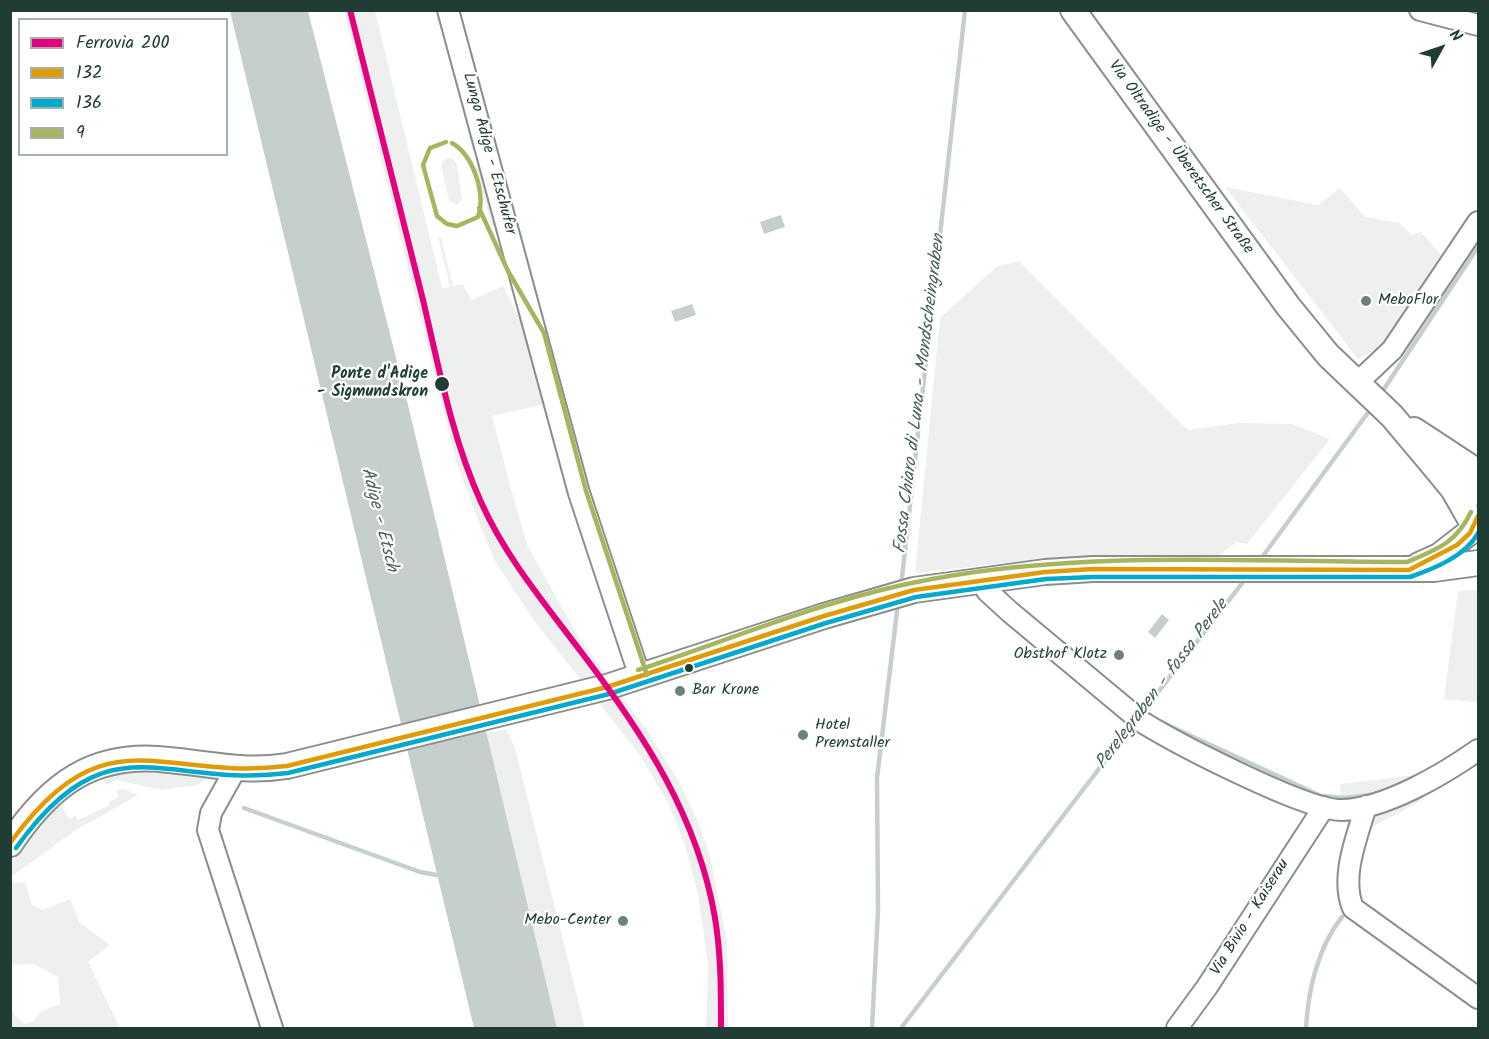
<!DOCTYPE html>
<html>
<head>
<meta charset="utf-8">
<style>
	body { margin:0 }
	#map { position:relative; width:1489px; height:1039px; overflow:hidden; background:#fff; font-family:Kalam,sans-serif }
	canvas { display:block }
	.frame { position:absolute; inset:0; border:12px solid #1f3d34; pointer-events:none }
	.legend { position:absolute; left:18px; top:18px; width:210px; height:138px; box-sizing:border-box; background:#fff; border:2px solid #a5b1ae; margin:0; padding:8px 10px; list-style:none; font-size:18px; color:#1f3d34 }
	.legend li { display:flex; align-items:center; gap:12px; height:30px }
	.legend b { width:30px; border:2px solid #a5b1ae }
	.north { position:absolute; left:1411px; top:18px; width:60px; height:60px; -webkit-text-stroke:4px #fff; paint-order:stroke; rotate:50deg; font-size:16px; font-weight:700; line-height:24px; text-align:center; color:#1f3d34 }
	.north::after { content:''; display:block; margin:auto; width:21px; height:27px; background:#1f3d34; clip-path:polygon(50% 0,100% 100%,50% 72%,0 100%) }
</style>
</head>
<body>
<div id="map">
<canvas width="1489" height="1039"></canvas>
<div class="frame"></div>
<ul class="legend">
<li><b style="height:8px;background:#e5007d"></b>Ferrovia 200</li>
<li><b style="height:8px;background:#e19c05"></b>132</li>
<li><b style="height:8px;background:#00a9ce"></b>136</li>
<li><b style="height:8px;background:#a7b65e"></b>9</li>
</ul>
<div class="north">N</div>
</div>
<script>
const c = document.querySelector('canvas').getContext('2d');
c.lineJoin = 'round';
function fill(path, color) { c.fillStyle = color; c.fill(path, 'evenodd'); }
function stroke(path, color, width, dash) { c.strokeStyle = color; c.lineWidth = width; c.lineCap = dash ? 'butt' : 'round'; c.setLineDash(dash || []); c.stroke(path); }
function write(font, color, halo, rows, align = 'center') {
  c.font = font + ' Kalam,sans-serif'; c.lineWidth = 4.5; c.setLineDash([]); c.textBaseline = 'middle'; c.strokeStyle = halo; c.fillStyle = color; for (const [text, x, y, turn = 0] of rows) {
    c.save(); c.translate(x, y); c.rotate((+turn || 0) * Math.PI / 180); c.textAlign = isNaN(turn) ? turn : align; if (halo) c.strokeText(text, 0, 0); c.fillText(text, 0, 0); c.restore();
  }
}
fill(new Path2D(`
	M344,11h31l67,277 8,-1 -12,-50h3l12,49 10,-2 8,16 32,-14 28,55 14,63 -53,12 19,73 17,58 53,94 65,88 32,51 19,39 13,37 17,86 1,86h-22l2,-63 -10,-71 -14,-52 -15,-37 -29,-50 -105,-133 -42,-64 -36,-93z
	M475,133l21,92 -4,2 -16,-61 5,-2 -4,-14 -4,1 -5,-16z
	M446,158h6l5,6 5,36 -6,5 -7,-4 -8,-36z
	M1225,187l93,18 22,-17 25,29 35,6 11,12 10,-3 25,28 -56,83 -32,16z
	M1019,261l169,169 50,-7 54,1 38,15 -83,105 -10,-2 -19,14 -184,4 -119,13 25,-255 56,-51z
	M1478,590v117l-2,-5 -32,-3 14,-108z
	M506,729l9,19 70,280h-28l-71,-295z
	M142,767l68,8 -12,10 -36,5 -46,-10 -10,5 -4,-9z
	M1417,775l-1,10 -50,17 -25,-2 -1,-16z
	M124,789l14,6 -62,35 -65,47v-13l17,-27 31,-36 10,18 7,-3 2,4 32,-15 -2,-3 11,-5 -3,-7z
	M1425,792l-4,9 -51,27 5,-17z
	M25,882l7,23 11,5 27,-11 10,24 30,22 -22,17 32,66h-109v-17l13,13 10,-3 6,-9 20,-8 -2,-27 -25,-13 -22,1v-82z`), '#edf0ef');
fill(new Path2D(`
	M230,11h78l100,394 149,623h-83z
	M781,215l4,12 -21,7 -4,-12z
	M692,304l4,11 -21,7 -4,-11z
	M1162,614l7,6 -14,18 -7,-6z`), '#c7cfcd');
stroke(new Path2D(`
	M1380,395l98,-148
	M1260,560l112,-153
	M901,586l64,-576
	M1141,714l105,-136
	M1161,722l160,74 23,2 27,-3
	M244,808l176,64 22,4
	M872,1028l6,-117 -1,-133 21,-175
	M901,1028l233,-305
	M1306,1028c2,-38 12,-81 36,-111`), '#c7cfcd', 4.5);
const minor = new Path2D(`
	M448,10l131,483 61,184
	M1420,10l58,15
	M1356,384l36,-34 86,-128
	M984,581l3,10 23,21 132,110c34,21 164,89 200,88 43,-1 102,-36 136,-60
	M235,770l-24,43 -3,17 64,198
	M1366,806c-9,31 -26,71 -13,102l125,90
	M1177,1028l30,-41 117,-180`);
const major = new Path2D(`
	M1073,10l215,296 40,49 64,61 42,50 19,23 20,35
	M1414,430l64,42
	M1452,464l26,29
	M1419,565l20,-9 31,-24
	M10,844c40,-60 84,-93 159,-84 43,4 75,13 118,6l320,-79 217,-71 90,-26 131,-18 48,-3h341l44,-6`);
stroke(minor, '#898f8d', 24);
stroke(major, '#898f8d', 28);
stroke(minor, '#fff', 20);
stroke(major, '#fff', 24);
stroke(new Path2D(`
	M10,843c97,-133 150,-61 277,-77l320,-79 217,-71 90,-26 131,-18 48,-3 316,1 48,-25 13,-12 8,-17`), '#e19c05', 4.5);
stroke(new Path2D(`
	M16,848c94,-131 147,-59 272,-75l321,-79 217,-71 90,-26 130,-18 47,-2h317c23,-8 56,-21 68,-44`), '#00a9ce', 4.5);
stroke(new Path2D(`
	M446,142l-16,6 -7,17 14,51 10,8 10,2 21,-9c8,-24 -5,-62 -26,-74
	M479,208l29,63 36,62 42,158 61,184
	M638,670c97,-32 193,-73 294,-91 154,-29 319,-17 475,-17 31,-13 49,-19 64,-50`), '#a7b65e', 4.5);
stroke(new Path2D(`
	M350,10c25,97 49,194 73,290 16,68 29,138 58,202 25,56 65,103 101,151 61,80 116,164 133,265 6,36 6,73 6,110`), '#e5007d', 6);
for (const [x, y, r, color] of [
	[1366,301,6,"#6d817b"],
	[442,384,8,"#1f3d34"],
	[1119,655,6,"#6d817b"],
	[689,668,5,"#1f3d34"],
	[680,691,6,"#6d817b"],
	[803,735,6,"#6d817b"],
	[623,921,6,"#6d817b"]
]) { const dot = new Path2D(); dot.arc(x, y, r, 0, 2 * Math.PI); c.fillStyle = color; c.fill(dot); stroke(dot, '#fff', 2); }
write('16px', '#1f3d34', '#fff', [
	["Lungo Adige - Etschufer",488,154,75],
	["Via Oltradige - Überetscher Straße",1180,158,54],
	["Via Bivio - Kaiserau",1251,918,-58]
]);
write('16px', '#1f3d34', '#fff', [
	["MeboFlor",1378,301],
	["Obsthof Klotz",1107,655,"right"],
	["Bar Krone",692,691],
	["Hotel",815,726],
	["Premstaller",815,744],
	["Mebo-Center",611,921,"right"]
], 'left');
write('bold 16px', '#1f3d34', '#fff', [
	["Ponte d'Adige",428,375],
	["- Sigmundskron",428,393]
], 'right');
write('italic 18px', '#4a625b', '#fff', [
	["Fossa Chiaro di Luna - Mondscheingraben",921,394,-83],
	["Adige - Etsch",378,520,76],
	["Perelegraben - fossa Perele",1163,685,-53]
]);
</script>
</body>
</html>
